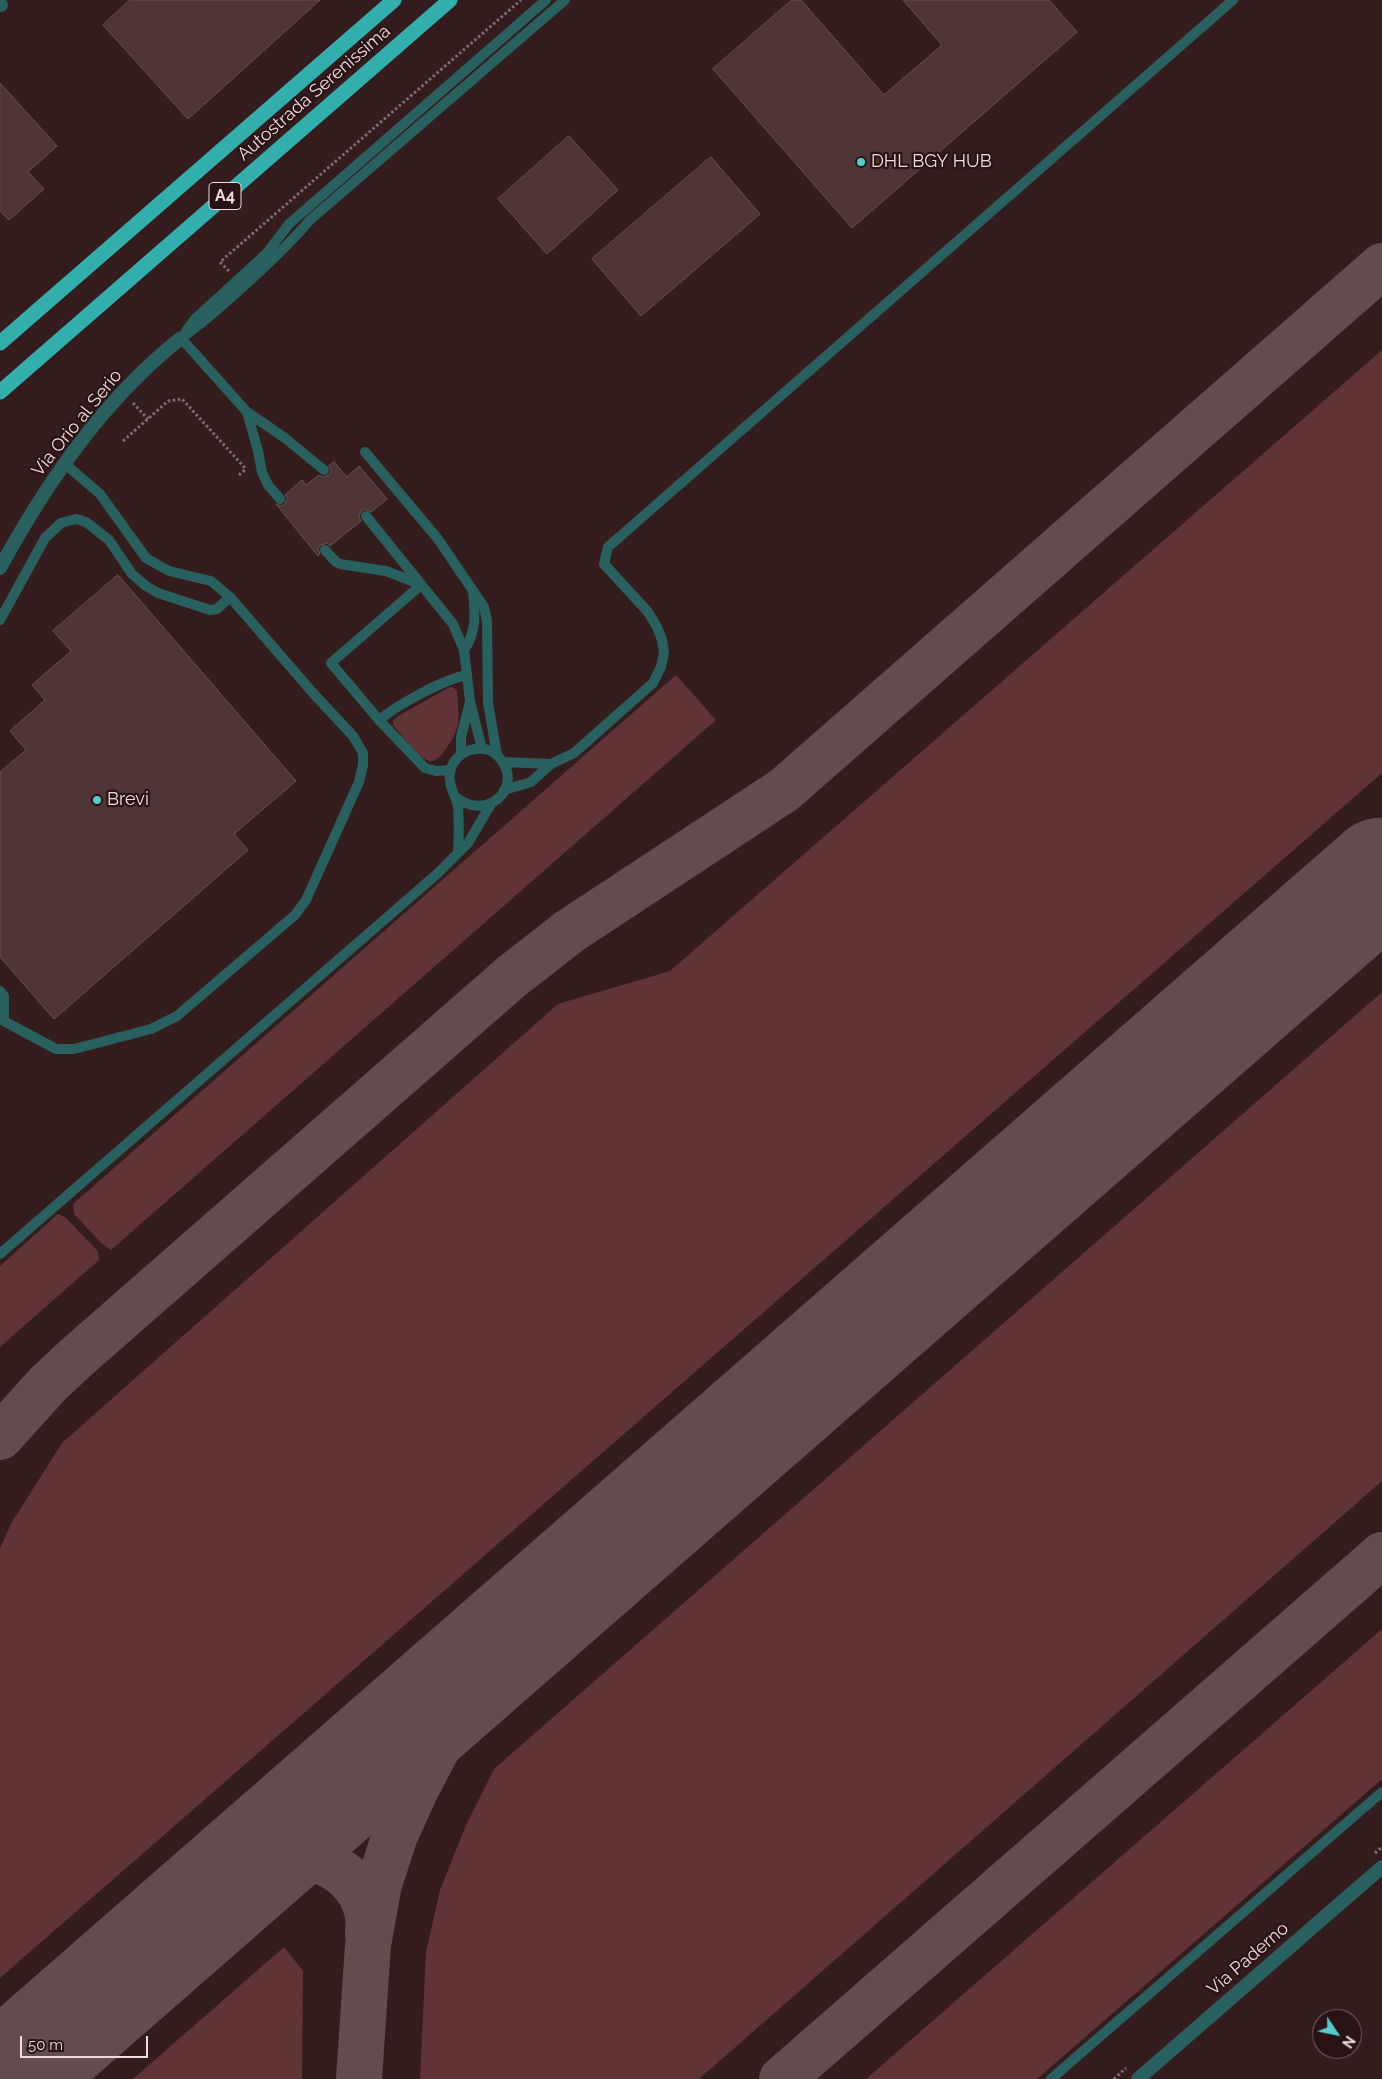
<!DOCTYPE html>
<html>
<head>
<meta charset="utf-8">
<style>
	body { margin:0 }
	#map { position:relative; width:1382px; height:2079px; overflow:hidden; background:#341c1d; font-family:Raleway,sans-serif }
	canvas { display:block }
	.north { position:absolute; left:1312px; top:2009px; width:50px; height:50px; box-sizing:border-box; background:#291214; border:1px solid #786364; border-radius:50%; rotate:124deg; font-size:14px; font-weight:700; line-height:20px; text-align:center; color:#edd }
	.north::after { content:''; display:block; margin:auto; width:18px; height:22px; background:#52cdcc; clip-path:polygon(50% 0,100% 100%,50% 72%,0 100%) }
	.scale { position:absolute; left:20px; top:2036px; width:128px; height:22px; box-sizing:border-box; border:2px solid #edd; border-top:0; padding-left:6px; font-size:15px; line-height:18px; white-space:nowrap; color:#edd; -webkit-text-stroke:4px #291214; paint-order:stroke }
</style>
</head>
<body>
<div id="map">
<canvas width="1382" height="2079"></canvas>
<div class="north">N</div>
<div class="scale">50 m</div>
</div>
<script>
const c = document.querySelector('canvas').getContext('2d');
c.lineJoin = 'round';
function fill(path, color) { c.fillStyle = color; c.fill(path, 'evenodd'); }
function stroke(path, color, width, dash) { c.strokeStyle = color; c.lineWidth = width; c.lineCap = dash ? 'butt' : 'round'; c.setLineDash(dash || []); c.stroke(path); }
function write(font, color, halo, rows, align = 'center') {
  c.font = font + ' Raleway,sans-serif'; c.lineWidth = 4.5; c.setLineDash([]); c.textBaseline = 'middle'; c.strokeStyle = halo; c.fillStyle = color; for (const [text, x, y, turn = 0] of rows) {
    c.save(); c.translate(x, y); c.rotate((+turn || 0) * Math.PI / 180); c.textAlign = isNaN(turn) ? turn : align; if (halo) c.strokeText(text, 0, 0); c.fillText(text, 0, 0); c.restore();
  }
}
fill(new Path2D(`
	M1382,350v423l-1382,1205v-430l12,-26 50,-79 496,-439 112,-33z
	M676,675l40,45 -605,530 -9,-6 -28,-30 -1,-10z
	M450,687h3l4,4c2,30 5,38 -15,63 -3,3 -7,8 -13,7 -9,-2 -29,-28 -36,-36v-4l5,-5z
	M1382,992v489l-683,598h-279l6,-127 14,-62 26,-65 28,-56z
	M58,1214l8,4 28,29 4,5 1,8 -99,87v-81z
	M1382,1629v150l-345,300h-171z
	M284,1947l19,24 -1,108h-169z`), '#603337');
stroke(new Path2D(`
	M0,1437l48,-53 30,-28 433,-379 59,-46 214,-141 598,-524
	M249,1866c15,-4 30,-9 45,-9 35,-1 69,24 74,59 1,6 0,13 0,19
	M359,2079l9,-134 11,-61 16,-49 21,-46 21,-40 18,-29 92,-114
	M782,2079l600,-524`), '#624c4d', 46);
stroke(new Path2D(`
	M5,2079l1377,-1204`), '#624c4d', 115);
const building = new Path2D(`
	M130,0h190l-132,119 -85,-94z
	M792,0h9l83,95 58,-50 -39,-45h146l28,32 -225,196 -139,-159z
	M0,83l57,63 -29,26 16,17 -35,31 -9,-9z
	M569,136l49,54 -71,64 -49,-55z
	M711,157l49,57 -119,102 -49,-57z
	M334,462l13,15 12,-11 28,33 -16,13 -6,-3 -4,2 -2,6 2,4 -31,25 -3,-3 -6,2 -3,3 2,6 -2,2 -42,-52 5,2 4,-2 2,-6 -2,-3 17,-15 4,5 13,-10 4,2 6,-2 2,-4 -2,-5z
	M118,575l178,206 -62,53 14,16 -194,169 -54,-62v-185l26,-22 -16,-19 35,-31 -13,-15 39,-34 -18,-20z`);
fill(building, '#4e3435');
stroke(building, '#6b4f50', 1);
stroke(new Path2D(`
	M229,271l-9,-9 301,-262
	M133,403l15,16
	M123,441l45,-40 14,-2 64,70
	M239,475l7,-6
	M1375,1853l7,-6
	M1114,2079l12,-11`), '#826d6e', 3, [2.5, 2.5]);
stroke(new Path2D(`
	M186,331l9,-12 71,-65 23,-30 257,-224
	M181,338c20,-13 37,-29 54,-44 27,-24 52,-47 75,-74l255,-220
	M181,338l66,74 38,26 39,32
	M247,412l11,39 4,21 6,13 12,14
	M365,452l73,87 46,68 3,14 1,82 9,52
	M366,516l87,108 11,26 6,51 12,48
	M325,550l11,12 4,2 46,7 34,13
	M421,585l-90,78 48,57 46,48 11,3 14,-1
	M0,620l45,-82 16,-15 15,-4 10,3 23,18 23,34 14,12 12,7 52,17 7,-1 13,-12
	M464,650c13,-18 11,-37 9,-58
	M379,720c20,-16 63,-40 88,-45
	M461,754v-17l9,-35
	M503,762l48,2
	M504,790l27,-8 20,-18 23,-11 79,-70 8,-16 3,-14 -2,-13 -5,-13 -9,-15 -44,-48 4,-17 625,-547
	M456,797c30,25 66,-8 46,-36 -6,-9 -16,-14 -27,-12 -15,2 -28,16 -25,32 1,9 6,16 8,25 1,16 1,31 0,46
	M0,991l4,5v24
	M0,1019l56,30h18l77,-20 26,-13 118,-101 11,-15 53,-118 4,-17v-12l-10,-17 -40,-43 -83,-96 -19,-16 -42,-10 -23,-13 -46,-64 -36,-31
	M0,1254l438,-381 30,-30 23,-39
	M1051,2079l331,-287`), '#27605f', 10);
stroke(new Path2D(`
	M0,4l1,1
	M0,568c47,-86 104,-169 181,-230
	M1138,2079l244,-212`), '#27605f', 14);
stroke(new Path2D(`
	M0,343l394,-343
	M0,392l450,-392`), '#32aead', 15);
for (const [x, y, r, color] of [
	[861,162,5,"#52cdcc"],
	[97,800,5,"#52cdcc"]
]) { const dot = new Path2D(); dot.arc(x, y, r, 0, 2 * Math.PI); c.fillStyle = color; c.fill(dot); stroke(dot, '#291214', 2); }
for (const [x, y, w] of [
	[225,196,32]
]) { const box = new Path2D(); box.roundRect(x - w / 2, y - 13.5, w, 27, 4); c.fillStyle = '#291214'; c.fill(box); stroke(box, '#edd', 1); }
write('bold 16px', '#edd', null, [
	["A4",225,196]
]);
write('18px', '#edd', '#291214', [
	["Autostrada Serenissima",314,93,-41],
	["Via Orio al Serio",77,423,-51],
	["Via Paderno",1248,1959,-41]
]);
write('18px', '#edd', '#291214', [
	["DHL BGY HUB",871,162],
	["Brevi",107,800]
], 'left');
</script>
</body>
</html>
